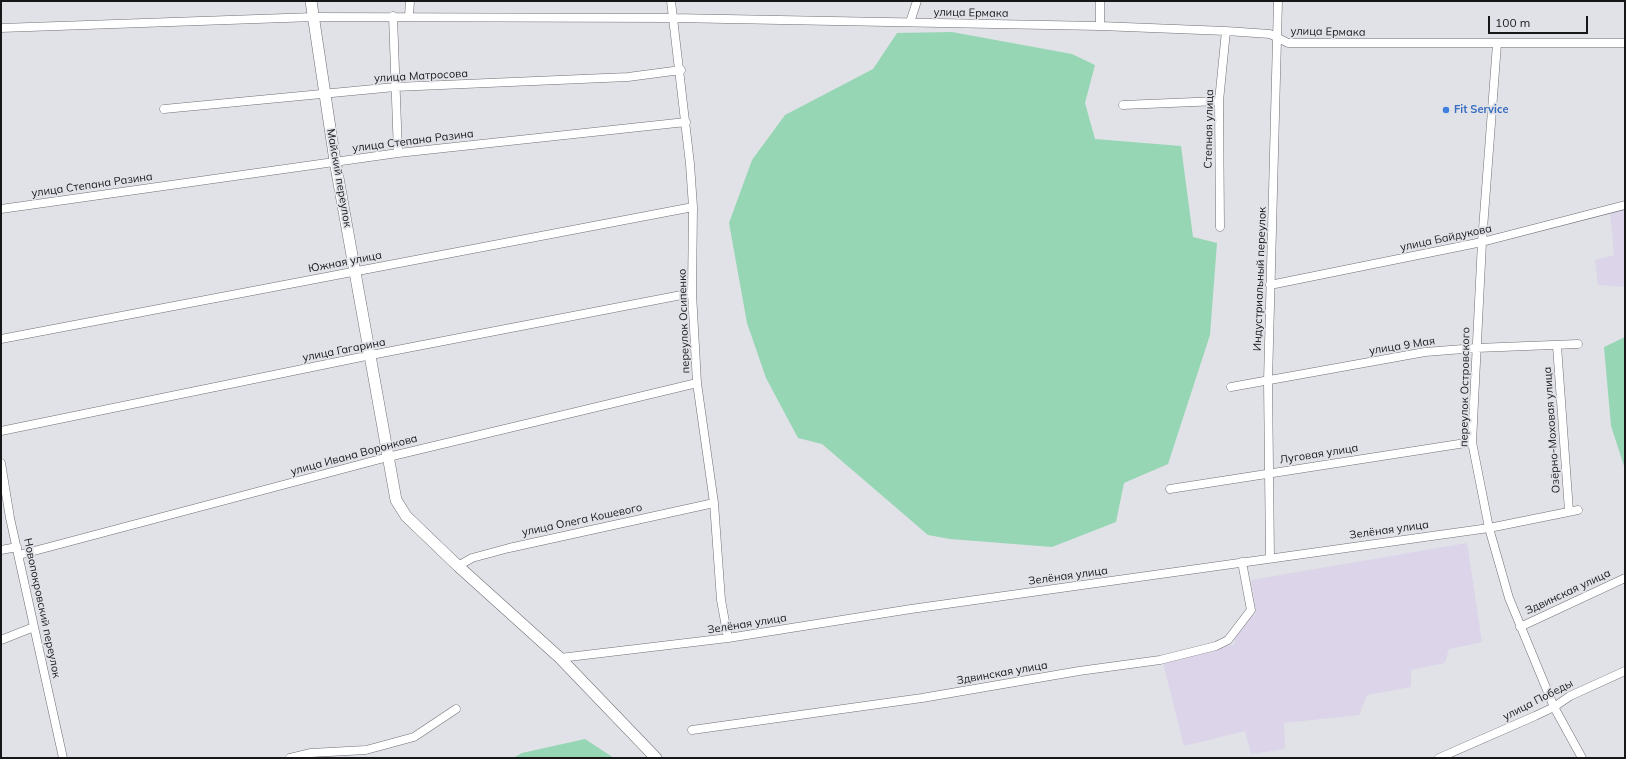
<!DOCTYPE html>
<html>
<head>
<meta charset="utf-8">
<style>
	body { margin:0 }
	#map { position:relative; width:1626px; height:759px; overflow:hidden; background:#e0e2e8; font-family:Mulish,sans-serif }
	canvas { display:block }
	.frame { position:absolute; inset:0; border:2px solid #161719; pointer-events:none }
	.scale { position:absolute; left:1488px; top:16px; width:100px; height:18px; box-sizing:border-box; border:2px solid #161719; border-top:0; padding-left:5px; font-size:12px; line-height:14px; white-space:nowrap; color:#161719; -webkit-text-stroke:3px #e0e2e8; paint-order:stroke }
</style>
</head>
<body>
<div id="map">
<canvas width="1626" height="759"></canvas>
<div class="frame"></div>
<div class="scale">100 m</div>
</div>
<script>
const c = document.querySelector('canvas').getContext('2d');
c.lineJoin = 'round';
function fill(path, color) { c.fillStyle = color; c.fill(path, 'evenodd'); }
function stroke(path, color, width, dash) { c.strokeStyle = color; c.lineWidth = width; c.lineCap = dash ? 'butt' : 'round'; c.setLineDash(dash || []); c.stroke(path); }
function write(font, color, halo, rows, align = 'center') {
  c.font = font + ' Mulish,sans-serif'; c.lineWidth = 3.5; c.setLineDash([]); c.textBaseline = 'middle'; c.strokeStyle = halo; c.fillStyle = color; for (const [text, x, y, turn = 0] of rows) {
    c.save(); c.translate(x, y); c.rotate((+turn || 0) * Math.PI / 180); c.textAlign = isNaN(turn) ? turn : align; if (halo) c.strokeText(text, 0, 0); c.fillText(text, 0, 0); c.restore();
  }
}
fill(new Path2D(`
	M1625,207v80l-27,-2 -3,-25 19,-5 -4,-43z
	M1467,543l15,99 -33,7 -4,14 -34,7v17l-44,8 -8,20 -75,8 1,26 -34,5 -6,-23 -61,15 -21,-83 72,-19 -1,-20 22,-10 -5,-34z`), '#dcd4e9');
fill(new Path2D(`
	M952,32l120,22 23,11 -10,38 10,36 86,7 12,91 24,6 -7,92 -42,129 -44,19 -8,39 -64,25 -102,-8 -22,-4 -106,-91 -24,-6 -32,-60 -19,-55 -18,-100 23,-63 33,-45 88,-46 24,-36z
	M1625,337v132l-14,-43 -7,-79z
	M585,739l29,19h-101l9,-5z`), '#97d6b4');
const minor = new Path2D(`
	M671,1l19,163 3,43 -1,86 5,90 17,120 7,97 7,38
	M1100,1v25
	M393,16l5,137
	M409,16l1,-15
	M910,22l7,-21
	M1,28l313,-11 359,1 427,8 126,5 44,3 18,9h337
	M1497,44l-15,198 -10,200 17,86 20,70 45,109 28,51
	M1123,105l96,-4
	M164,109l231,-22 233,-10 53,-7
	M1,209l397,-56 288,-31
	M1220,227l-1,-126 7,-70
	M1270,285l212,-43 143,-37
	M1,339l692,-132
	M1557,346l12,165
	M1231,387l194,-35 51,-4 102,-4
	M1,431l370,-76 321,-62
	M1,463l9,55 53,240
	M1170,489l302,-47
	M1,550l16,-3
	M19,555l369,-98 309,-74
	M1270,558l-2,-177 10,-380
	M458,566l14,-8 37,-10 205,-45
	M1520,627l105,-49
	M1,640l33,-13
	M560,658l168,-20 183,-29 578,-81 89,-18
	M692,730l230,-32 157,-27 81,-11 56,-14 12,-6 23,-30 -9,-48
	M290,758l21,-5 55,-3 48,-13 42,-28
	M1439,758l96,-42 19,-9 16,-11 55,-25`);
const major = new Path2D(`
	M311,1l24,160 61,339 10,16 52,50 102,92 96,100`);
stroke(minor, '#6f7076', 9);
stroke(major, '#6f7076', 12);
stroke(minor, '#fff', 8);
stroke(major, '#fff', 11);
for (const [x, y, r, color] of [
	[1446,110,4,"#3f7fe0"]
]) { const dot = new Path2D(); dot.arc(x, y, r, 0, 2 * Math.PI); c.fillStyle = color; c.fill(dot); stroke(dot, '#e0e2e8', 1.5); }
write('11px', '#161719', '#e0e2e8', [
	["улица Ермака",971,13,1],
	["улица Ермака",1328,32,1],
	["улица Матросова",421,76,-3],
	["Степная улица",1209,129,-89],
	["улица Степана Разина",413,141,-7],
	["Майский переулок",339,178,80],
	["улица Степана Разина",92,185,-8],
	["улица Байдукова",1446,238,-12],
	["Южная улица",345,262,-11],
	["Индустриальный переулок",1260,279,-88],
	["переулок Осипенко",684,321,-92],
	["улица 9 Мая",1402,346,-9],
	["улица Гагарина",344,350,-11],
	["переулок Островского",1465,387,-89],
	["Озёрно-Моховая улица",1552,430,-94],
	["Луговая улица",1319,454,-9],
	["улица Ивана Воронкова",354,455,-15],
	["улица Олега Кошевого",582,520,-12],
	["Зелёная улица",1389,530,-8],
	["Зелёная улица",1068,576,-8],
	["Здвинская улица",1568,592,-25],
	["Новопокровский переулок",42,608,78],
	["Зелёная улица",747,624,-9],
	["Здвинская улица",1002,673,-10],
	["улица Победы",1538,700,-27]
]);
write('bold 11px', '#366cbe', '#e0e2e8', [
	["Fit Service",1454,110]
], 'left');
</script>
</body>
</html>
